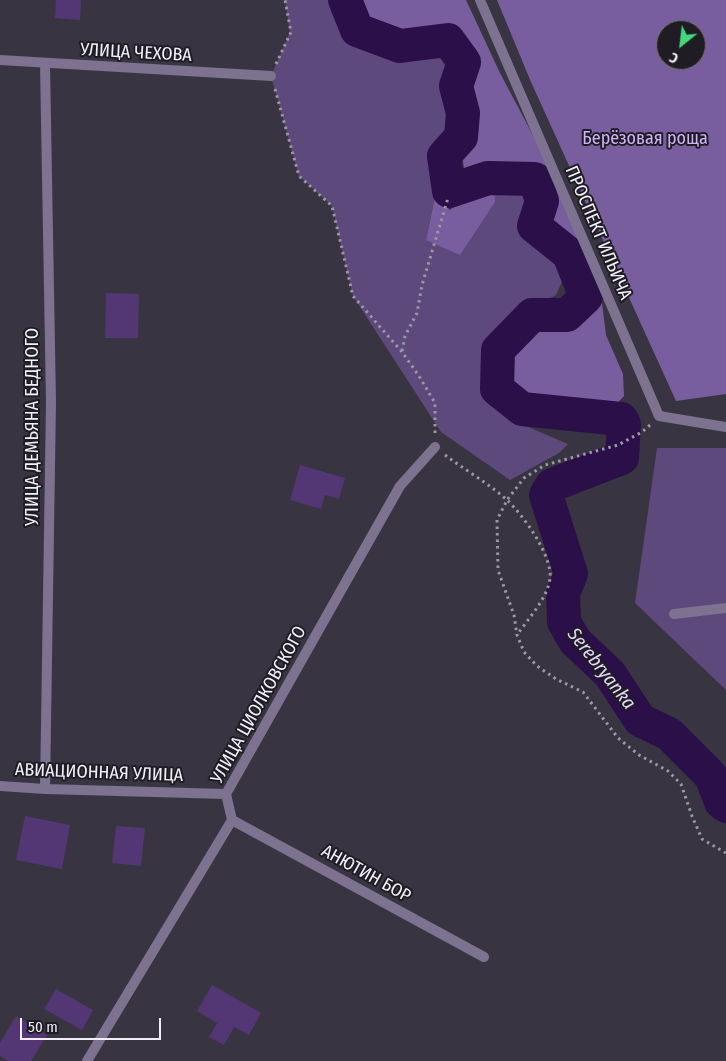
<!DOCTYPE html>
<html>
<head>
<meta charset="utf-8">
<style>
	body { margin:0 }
	#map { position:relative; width:726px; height:1061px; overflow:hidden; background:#393442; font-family:"Fira Sans Condensed",sans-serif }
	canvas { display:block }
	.north { position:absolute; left:656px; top:20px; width:50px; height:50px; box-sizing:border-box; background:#1f1d23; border:1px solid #737179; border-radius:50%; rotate:209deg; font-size:14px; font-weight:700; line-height:20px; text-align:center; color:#f2eff9 }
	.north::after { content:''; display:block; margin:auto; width:18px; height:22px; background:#44d77b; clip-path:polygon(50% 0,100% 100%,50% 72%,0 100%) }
	.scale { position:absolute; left:20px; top:1018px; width:141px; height:22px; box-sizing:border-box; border:2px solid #f2eff9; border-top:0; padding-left:6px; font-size:15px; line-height:18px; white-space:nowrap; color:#f2eff9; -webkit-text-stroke:4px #1f1d23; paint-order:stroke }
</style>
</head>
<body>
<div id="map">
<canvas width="726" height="1061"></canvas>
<div class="north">С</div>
<div class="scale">50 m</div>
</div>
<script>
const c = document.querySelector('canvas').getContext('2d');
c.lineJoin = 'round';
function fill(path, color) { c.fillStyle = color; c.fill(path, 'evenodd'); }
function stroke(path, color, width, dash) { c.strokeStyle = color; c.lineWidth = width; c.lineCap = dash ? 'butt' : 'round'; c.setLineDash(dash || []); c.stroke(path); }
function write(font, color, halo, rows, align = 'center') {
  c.font = font + ' "Fira Sans Condensed",sans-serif'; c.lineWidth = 4; c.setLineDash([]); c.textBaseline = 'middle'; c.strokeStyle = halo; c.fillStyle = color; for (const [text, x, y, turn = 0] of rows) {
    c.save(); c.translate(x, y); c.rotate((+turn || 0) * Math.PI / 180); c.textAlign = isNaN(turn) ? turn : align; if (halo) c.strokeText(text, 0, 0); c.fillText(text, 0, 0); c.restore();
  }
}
fill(new Path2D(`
	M285,0h51l16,38 52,19 40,-9 11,18 -8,20 6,34 -17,34 -1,43 -9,43 68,-38v-15l35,6 2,14 -2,23 35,47 -8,18 -27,14 -38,41 -5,43 28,28 54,23 -9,9 -49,27 -69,-48 -88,-136 -21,-90 -33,-30 -28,-100 19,-44z
	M657,448h69v242l-91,-87z`), '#5d497b');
fill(new Path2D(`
	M362,0h104l34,73 63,119 36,87 7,56 17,39 1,22 -15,16 -83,-11 -15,-16 -6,-28 33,-32 38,-3 21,-20 -23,-54 -30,-26c2,-8 6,-18 6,-26 -1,-40 -61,-26 -85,-20l-3,-23 8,-35 -6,-27 8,-31 -21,-27 -47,7 -37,-22z
	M497,0h229v394l-50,7 -145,-319zM666,30h30v30h-30z
	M494,187l1,15 -35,53 -34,-15 9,-43 15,13 14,-13z`), '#785e9e');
stroke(new Path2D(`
	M345,0l12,30 43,16 48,-6 16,22 -8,24 7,27 -2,24 -17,19 5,35 39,-13 47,1 7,22 -8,25 35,28 17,43 -19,18h-35l-34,35 -1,39 25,20 99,10 3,5 -2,34 -70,27 -6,10 25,79 -8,19 1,29 11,19 35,33 30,46 29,14 42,42 10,26 5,4`), '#2b0f49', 34);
fill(new Path2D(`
	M56,0h25l-1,20 -25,-2z
	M106,293l33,1 -1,44h-33z
	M300,465l45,13 -6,21 -14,-4 -4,14 -31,-9z
	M25,816l45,9 -8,44 -46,-9z
	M116,826l29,2 -4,38 -29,-3z
	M212,985l49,28 -12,22 -15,-8 -10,18 -15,-8 8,-14 -20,-12z
	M56,989l37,21 -11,20 -38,-21z
	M16,1016l31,19 -16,26h-23l-8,-5v-13z`), '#523774');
stroke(new Path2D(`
	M276,64l15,-32 -6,-32
	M275,89l24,87 33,30 21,90 49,56 17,24 16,27v31
	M402,351l3,-15 12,-23 5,-28 26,-87
	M650,425l-8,7 -24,13 -73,20 -21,13 -17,22 -10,20 1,50 16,45 3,20 7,17 13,14 19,13 27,13 35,46 21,17 29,16 13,13 11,32 10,23 24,14
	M445,455c20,15 43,28 62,45 16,15 46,56 43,79 -3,20 -22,40 -33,56`), '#9b97a3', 3, [2.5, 4]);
stroke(new Path2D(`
	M674,614l52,-6`), '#7d728f', 10);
stroke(new Path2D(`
	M480,0l179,416 67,11
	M0,60l271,16
	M45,64l6,338 -6,387
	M0,786l45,3 181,5
	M232,820l252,137
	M87,1061l145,-241 -6,-26 174,-308 35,-39`), '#7d728f', 10);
write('18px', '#f2eff9', '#1f1d23', [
	["УЛИЦА ЧЕХОВА",136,53,3],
	["ПРОСПЕКТ ИЛЬИЧА",598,233,67],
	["УЛИЦА ДЕМЬЯНА БЕДНОГО",33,427,-90],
	["УЛИЦА ЦИОЛКОВСКОГО",259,705,-61],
	["АВИАЦИОННАЯ УЛИЦА",99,773,2],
	["АНЮТИН БОР",366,874,29]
]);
write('18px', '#cfb3fc', '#1f1d23', [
	["Берёзовая роща",645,139]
]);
write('italic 19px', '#e3d6fb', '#1f1d23', [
	["Serebryanka",601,669,52]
]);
</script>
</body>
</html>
